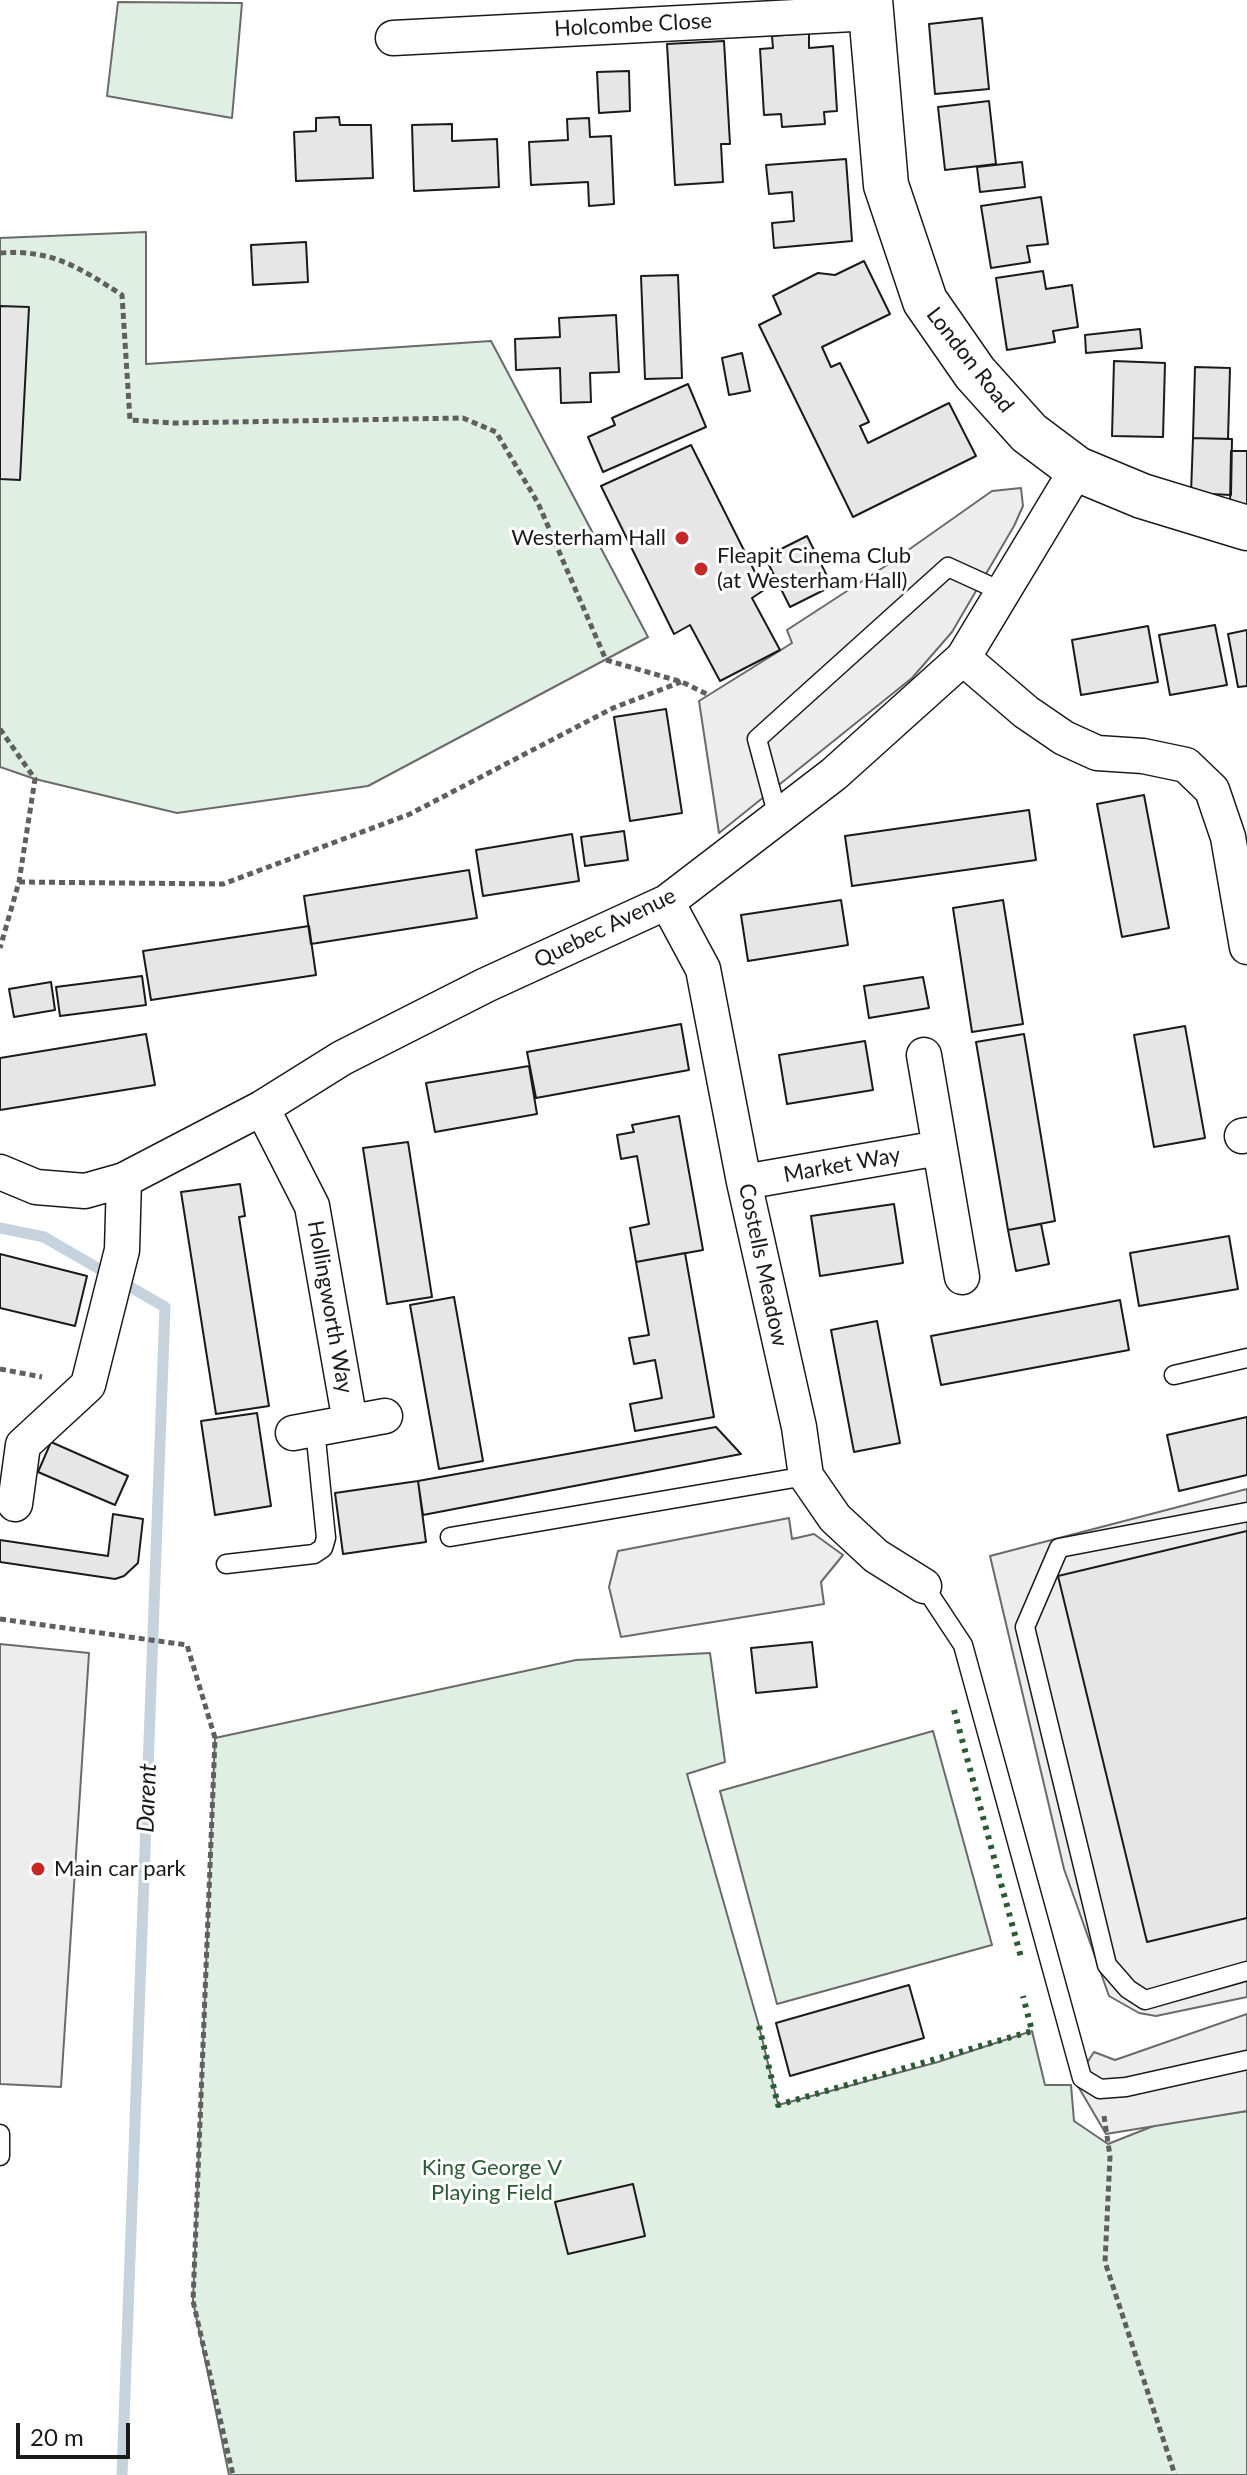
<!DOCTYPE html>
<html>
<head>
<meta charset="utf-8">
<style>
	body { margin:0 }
	#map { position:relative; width:1247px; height:2475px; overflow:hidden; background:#fff; font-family:Lato,sans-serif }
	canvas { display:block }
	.scale { position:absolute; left:16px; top:2423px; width:114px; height:36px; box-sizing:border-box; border:4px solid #1a1a1a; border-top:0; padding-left:10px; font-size:24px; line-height:28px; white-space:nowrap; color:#1a1a1a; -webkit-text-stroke:6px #fff; paint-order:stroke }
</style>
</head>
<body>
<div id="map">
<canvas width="1247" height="2475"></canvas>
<div class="scale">20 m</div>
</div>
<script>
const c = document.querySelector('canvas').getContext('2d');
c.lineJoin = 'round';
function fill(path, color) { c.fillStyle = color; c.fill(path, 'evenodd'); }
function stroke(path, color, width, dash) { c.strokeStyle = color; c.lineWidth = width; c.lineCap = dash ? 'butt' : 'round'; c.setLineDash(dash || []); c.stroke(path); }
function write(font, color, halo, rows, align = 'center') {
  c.font = font + ' Lato,sans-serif'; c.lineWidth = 6; c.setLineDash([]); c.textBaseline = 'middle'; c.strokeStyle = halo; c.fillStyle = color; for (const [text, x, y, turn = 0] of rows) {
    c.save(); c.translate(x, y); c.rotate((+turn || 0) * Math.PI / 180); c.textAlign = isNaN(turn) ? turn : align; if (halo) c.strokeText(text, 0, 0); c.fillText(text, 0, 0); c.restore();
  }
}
const green = new Path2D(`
	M118,2l124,1 -10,115 -125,-22z
	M146,232v132l345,-23 157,296 -280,149 -191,27 -142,-34 -35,-12v-529z
	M710,1653l15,109 -38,12 72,252 19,79 160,-43 94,-31 13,54h26l3,36 34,23 48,-19 91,-14v364h-1018l-36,-174 22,-563 361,-78z
	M933,1731l59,214 -215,59 -57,-213z`);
fill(green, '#e0efe3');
stroke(green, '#6a6a6a', 2);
const parking = new Path2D(`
	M1021,488l2,18 -9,20 -62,106 -40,46 -193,155 -20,-132 93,-58 -5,-13 100,-65 105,-74z
	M1247,1489v508l-91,19 -17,-3 -30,-17 -45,-127 -74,-313z
	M789,1518l3,21 22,-5 29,21 -22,27 3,22 -203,33 -12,-50 9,-36z
	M0,1644l89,9 -28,434 -61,-3z
	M1247,2014v97l-141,23 -31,-53 19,-29 21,8z`);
fill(parking, '#ededed');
stroke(parking, '#6a6a6a', 2);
stroke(new Path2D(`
	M0,1228l44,9 121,70 -43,1168`), '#c6d2dc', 11);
const building = new Path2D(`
	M982,18l7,71 -54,5 -6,-70z
	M809,33v15l24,-2 4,65 -13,1 1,12 -43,3 -1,-13 -17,1 -4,-66 13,-1 -1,-12z
	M724,41l6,103h-9l2,38 -48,3 -8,-141z
	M629,71l1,40 -31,2 -2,-41z
	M989,101l7,63 -51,6 -7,-63z
	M339,117l1,8h31l2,53 -77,3 -2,-49 22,-1v-13z
	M589,118l1,19 21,-1 3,68 -25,2 -1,-24 -57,3 -2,-43 39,-2 -1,-21z
	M452,124v17l45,-2 2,48 -85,4 -2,-66z
	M846,159l6,82 -78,7 -2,-25 22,-2 -2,-29 -23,2 -3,-29z
	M1022,162l3,25 -45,5 -3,-25z
	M1041,197l7,47 -21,2 3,16 -39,6 -10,-62z
	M306,242l2,40 -55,3 -2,-40z
	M864,261l26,53 -68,33 9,20 9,-4 29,59 -9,4 8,17 81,-40 27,53 -123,61 -94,-192 22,-11 -8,-18 45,-23 17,2z
	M1043,271l3,18 26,-4 6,42 -25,4 2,11 -48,8 -11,-72z
	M678,275l4,103 -37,1 -4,-103z
	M0,306l29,1 -9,173 -20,-1z
	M616,315l3,57 -29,1 1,29 -30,1 -1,-35 -44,2 -1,-31 45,-2 -1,-19z
	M1140,329l2,19 -56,5 -1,-18z
	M742,353l8,38 -21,4 -7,-37z
	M1114,361l51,2 -2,74 -51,-1z
	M1195,367l35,1 -2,71 -35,-1z
	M688,384l18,43 -103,45 -15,-35 27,-12 -3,-7z
	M1193,438l39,1 -1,56 -40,-2z
	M691,445l73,145 -12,8 28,52 -60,31 -30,-56 -16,9 -73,-148z
	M1231,451h16v53h-17z
	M807,536l25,50 -42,21 -25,-50z
	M1215,625l12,60 -57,10 -11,-60z
	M1148,626l10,56 -77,13 -9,-55z
	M1247,630v56l-9,1 -10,-53z
	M666,709l16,104 -52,8 -16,-104z
	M1144,795l25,133 -47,9 -25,-133z
	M1029,810l7,50 -184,26 -7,-50z
	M624,831l4,29 -43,6 -4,-29z
	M572,834l7,47 -96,15 -7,-46z
	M469,870l8,48 -166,26 -7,-48z
	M841,900l7,45 -100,16 -7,-46z
	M1003,900l20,124 -51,8 -19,-124z
	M309,926l7,49 -165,25 -8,-49z
	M142,976l4,29 -86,11 -4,-29z
	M923,977l6,31 -60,10 -5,-32z
	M51,982l4,28 -41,7 -5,-28z
	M681,1024l8,46 -153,28 -9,-46z
	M1185,1026l20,112 -51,9 -20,-112z
	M146,1034l9,51 -155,25v-52z
	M1024,1034l31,187 -47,9 -32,-188z
	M865,1041l8,49 -86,14 -8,-49z
	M529,1066l8,48 -102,18 -9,-49z
	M679,1116l24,134 -67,12 -6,-34 19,-4 -12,-68 -16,3 -4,-24 17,-3 -2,-7z
	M408,1142l24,155 -45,7 -24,-156z
	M240,1184l5,32 -6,1 30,189 -53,8 -35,-222z
	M894,1204l9,59 -83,13 -9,-60z
	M1041,1224l8,40 -33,7 -8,-41z
	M1229,1236l9,53 -99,17 -9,-53z
	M685,1253l29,164 -79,14 -5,-27 32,-6 -7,-38 -21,4 -5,-26 20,-3 -13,-73z
	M0,1254l87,22 -12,50 -75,-18z
	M454,1297l29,164 -44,8 -29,-164z
	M1120,1300l9,50 -188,35 -10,-49z
	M877,1321l23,122 -46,9 -23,-122z
	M257,1413l14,93 -56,9 -14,-94z
	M1247,1417v58l-68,16 -12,-56z
	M716,1427l25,27 -318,61 -5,-34z
	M51,1442l77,34 -13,29 -77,-33z
	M418,1481l8,61 -83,12 -8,-61z
	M113,1514l30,5 -5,44 -14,13 -9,3 -115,-17v-22l108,16z
	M1247,1531v387l-100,24 -89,-366z
	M812,1642l5,45 -61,6 -5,-45z
	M909,1985l15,53 -134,38 -14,-53z
	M633,2184l12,52 -77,18 -13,-52z`);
fill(building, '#e6e6e6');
stroke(building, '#1a1a1a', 2);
const service = new Path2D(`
	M778,817l-21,-78 191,-172 55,25
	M1174,1375l73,-17
	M1247,1512l-188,36 -34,79 82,338 21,24 17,11 102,-29
	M450,1537l356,-61
	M226,1564l88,-10 9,-6 3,-10 -11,-109
	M924,1586l39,59 119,433 18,11 26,-2 121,-27
	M0,2134v22`);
const minor = new Path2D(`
	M393,38l479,-25
	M963,658l63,54 38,26 33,15 46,3 43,9 26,25 16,47 19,110
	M667,902l36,67 41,213 55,245 7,49 29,42 41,38 48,30
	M924,1055l38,222
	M262,1108l50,98 38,216
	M1242,1136l5,-1
	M0,1172l36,15 49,4 39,-11 138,-72 80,-50 144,-73 181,-83 167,-128 129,-116 114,-189
	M744,1182l195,-34
	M293,1433l92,-17
	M15,1504l8,-59 65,-60 34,-135 2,-70`);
const tertiary = new Path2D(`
	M870,0l16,185 39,116 50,72 54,60 48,36 65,27 105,32`);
stroke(service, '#1a1a1a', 21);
stroke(minor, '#1a1a1a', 37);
stroke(tertiary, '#1a1a1a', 47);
stroke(new Path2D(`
	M0,253c52,-4 80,15 122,42l8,125 44,3 289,-5 33,14 42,71 68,157 76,22 27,13
	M0,729l35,50 -16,103 -19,66
	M19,882l204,2 187,-70 203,-106 68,-26
	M0,1369l42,8
	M0,1619l187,26 28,93 -22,563 40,174
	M1104,2116l6,40 -5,106 70,213`), '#5f5f5f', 5, [6, 4]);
stroke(service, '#fff', 18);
stroke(minor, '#fff', 34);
stroke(tertiary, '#fff', 44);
stroke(new Path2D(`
	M954,1710l68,251
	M759,2026l19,79 254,-74 -9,-35`), '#2b5a34', 6, [4, 6]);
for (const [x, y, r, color] of [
	[682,538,8,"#c62828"],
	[701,569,8,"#c62828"],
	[38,1869,8,"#c62828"]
]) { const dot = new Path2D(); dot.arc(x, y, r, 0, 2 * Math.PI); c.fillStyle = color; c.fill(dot); stroke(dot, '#fff', 3); }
write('22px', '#1a1a1a', '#fff', [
	["Holcombe Close",633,25,-3],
	["London Road",970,360,52],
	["Quebec Avenue",605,928,-26],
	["Market Way",842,1165,-10],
	["Costells Meadow",763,1265,78],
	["Hollingworth Way",330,1307,80]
]);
write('22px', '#1a1a1a', '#fff', [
	["Westerham Hall",666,538,"right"],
	["Fleapit Cinema Club",717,556],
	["(at Westerham Hall)",717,581],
	["Main car park",54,1869]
], 'left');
write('22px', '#2b5a34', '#fff', [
	["King George V",492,2168],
	["Playing Field",492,2193]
]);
write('italic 24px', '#1a1a1a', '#fff', [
	["Darent",147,1798,-88]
]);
</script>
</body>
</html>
